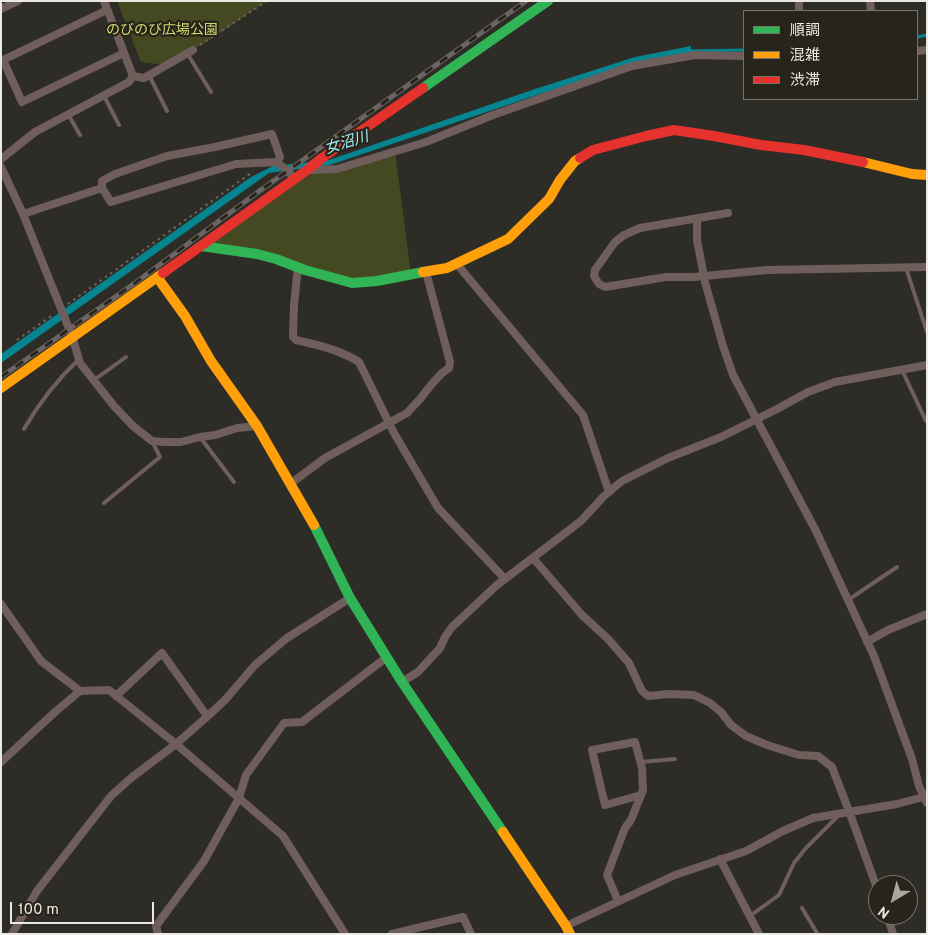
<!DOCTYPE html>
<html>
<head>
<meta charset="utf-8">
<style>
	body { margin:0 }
	#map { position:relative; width:928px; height:935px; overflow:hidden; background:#2e2c26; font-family:Overpass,"Noto Sans JP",sans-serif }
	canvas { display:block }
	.frame { position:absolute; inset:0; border:2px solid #ebe9e3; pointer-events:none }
	.legend { position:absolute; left:743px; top:10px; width:175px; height:90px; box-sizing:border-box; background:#27241a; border:1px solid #75736a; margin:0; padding:6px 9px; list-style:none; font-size:15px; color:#ebe9e3 }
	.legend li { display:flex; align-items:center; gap:10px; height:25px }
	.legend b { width:25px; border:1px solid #75736a }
	.north { position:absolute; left:868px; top:875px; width:50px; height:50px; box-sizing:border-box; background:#27241a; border:1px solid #75736a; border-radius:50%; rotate:217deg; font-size:14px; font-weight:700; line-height:20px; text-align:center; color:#ebe9e3 }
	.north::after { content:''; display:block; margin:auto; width:18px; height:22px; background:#a9a7a1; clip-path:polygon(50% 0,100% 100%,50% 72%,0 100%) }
	.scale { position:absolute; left:10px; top:902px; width:144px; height:22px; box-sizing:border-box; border:2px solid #ebe9e3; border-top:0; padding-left:6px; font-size:15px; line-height:18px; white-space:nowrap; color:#ebe9e3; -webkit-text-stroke:4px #27241a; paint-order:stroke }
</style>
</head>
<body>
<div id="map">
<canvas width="928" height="935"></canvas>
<div class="frame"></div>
<ul class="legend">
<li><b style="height:6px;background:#30b455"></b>順調</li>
<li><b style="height:6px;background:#ff9f0a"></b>混雑</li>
<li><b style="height:6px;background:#e5322d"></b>渋滞</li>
</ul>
<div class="north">N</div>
<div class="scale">100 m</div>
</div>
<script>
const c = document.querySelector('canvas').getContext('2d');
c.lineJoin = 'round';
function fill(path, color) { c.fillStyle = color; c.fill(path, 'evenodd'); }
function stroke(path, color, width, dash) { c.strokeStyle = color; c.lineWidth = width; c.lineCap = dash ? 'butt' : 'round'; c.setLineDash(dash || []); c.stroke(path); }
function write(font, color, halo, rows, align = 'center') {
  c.font = font + ' Overpass,"Noto Sans JP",sans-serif'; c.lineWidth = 4.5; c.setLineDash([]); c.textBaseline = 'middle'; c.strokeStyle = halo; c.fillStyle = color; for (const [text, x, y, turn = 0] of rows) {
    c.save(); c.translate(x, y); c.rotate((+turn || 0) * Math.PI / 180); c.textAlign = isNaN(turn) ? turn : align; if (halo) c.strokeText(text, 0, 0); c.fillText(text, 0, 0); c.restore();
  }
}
fill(new Path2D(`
	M117,1h150l-53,36 -48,28 -25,-3z
	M395,151l16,124 -59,8 -47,-13 -104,-24 106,-76 30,-1z`), '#444922');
fill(new Path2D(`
	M691,46v7l-54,10 -100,32 -207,70 -61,8 -268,190v-9l250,-177 22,-11 56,-6 206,-71 100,-32z`), '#048590');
stroke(new Path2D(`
	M917,37l10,-2
	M687,51l57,-1`), '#048590', 3);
stroke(new Path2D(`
	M200,45l67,-44
	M68,304l183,-131
	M17,340l37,-26`), '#6f6462', 2, [2.5, 4]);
stroke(new Path2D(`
	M187,53l24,39
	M149,75l18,36
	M104,96l15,29
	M68,114l12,21
	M906,268l21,64
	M902,370l24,51
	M94,380l32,-23
	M24,429c15,-26 33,-49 55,-70
	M200,437l34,45
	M104,503l56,-46 -8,-16
	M848,600l49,-33
	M641,762l34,-3
	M802,908l15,25 -1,1
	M750,916l29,-21 15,-32 12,-15 34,-34`), '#6f5e5c', 4);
stroke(new Path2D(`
	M104,1l29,75
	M799,1v10
	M870,1l1,10
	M1,9l17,-8
	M107,10l-104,50 19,42 102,-49
	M917,51l10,-1
	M133,76l11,2 49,-28
	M1,159l34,-27 94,-50 4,-6
	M1,167l22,47 49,122 8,27 34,43 19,20 19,15 13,1h16l19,-5 15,-2 22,-7 20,-2
	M307,170l30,-1 89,-27 67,-27 139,-49 63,-11 49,1
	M102,188v-7l13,-7 52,-18 48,-9 57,-13 8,23 -3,5
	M728,213l-88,15 -16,7 -9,7 -20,28 -1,6 5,8 6,3 61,-10h28l73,-7 160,-3
	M23,214l79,-26 9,14 125,-38 41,-2 18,16
	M697,218v22l8,42 18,64 10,29 83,156 58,125 38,103 7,27 8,17
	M456,263l127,152 26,77
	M298,267l-4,38 -1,32 3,3c22,5 44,10 63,22l35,71 44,75 67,71
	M290,484l35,-26 82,-45 13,-14 11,-14 11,-12 7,-5 1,-6 -24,-90
	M533,558l49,57 26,24 21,24 13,28 6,5 21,-2 25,1 16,8 11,9 10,13 15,11 21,9 32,10 19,1 14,11 17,44 29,80
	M1,604l40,57 39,30
	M867,642l21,-12 39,-16
	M402,682l16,-10 22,-24 5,-11 7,-10 45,-42 84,-64 23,-25 18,-15 46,-23 53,-21 56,-28 31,-17 27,-10 92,-17
	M116,696l46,-43 45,63
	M1,762l54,-50 25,-21 29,-1 67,54 107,92 62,98
	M720,859l39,75
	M618,901l-11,-26 18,-47 6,-8 12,-30 -1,-22 -7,-26 -43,8 13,55 36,-10
	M887,915l6,19
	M566,926l109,-51 71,-24 37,-20 30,-13 84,-14 30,-8
	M12,934l25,-43 74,-95 20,-18 45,-34 33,-29 17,-16 29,-34 32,-27 63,-40
	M158,934l-2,-8 48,-65 35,-63 7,-23 38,-52 18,-1 85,-65
	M392,934l71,-17 8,17`), '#6f5e5c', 8);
stroke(new Path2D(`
	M423,88l125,-87
	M201,246l56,8 19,5 29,11 47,13 25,-2 46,-9
	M314,525l36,73 52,84 101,150`), '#30b455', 10);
stroke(new Path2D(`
	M863,162l49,12 15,1
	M423,272l24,-4 61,-29 41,-40 11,-19 15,-19 5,-3
	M157,277l28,39 26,45 46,65 57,99
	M1,388l162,-115
	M503,832l63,94 4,8`), '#ff9f0a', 10);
stroke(new Path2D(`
	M580,158l13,-8 53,-14 28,-6 40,6 47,9 43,5 59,12
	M163,273l144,-103 15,-12 101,-70`), '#e5322d', 10);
const rail = new Path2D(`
	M1,377l134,-94 123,-91 268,-191`);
stroke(rail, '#6d6362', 5);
stroke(rail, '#27241a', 3, [9]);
write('14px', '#cfdc72', '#27241a', [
	["のびのび広場公園",162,31]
]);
write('italic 15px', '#9eedf8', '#27241a', [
	["女沼川",347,144,-17]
]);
</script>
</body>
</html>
